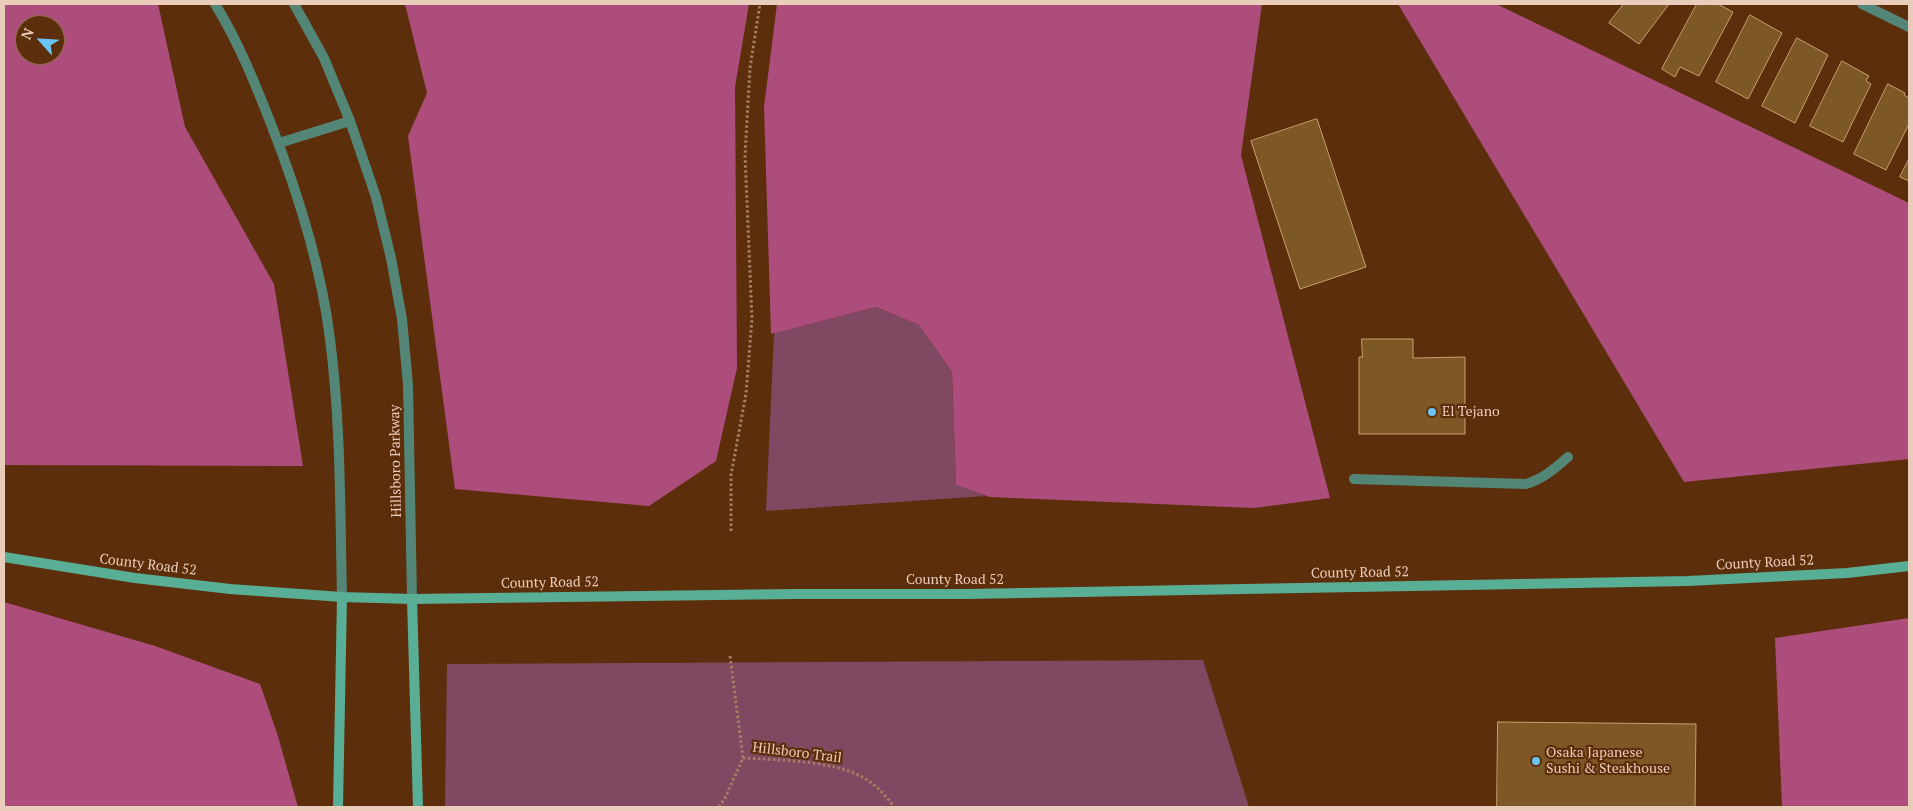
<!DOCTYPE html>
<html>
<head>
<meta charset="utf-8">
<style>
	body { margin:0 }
	#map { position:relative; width:1913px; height:811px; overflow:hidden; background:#5d2e0b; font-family:"PT Serif",serif }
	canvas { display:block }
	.frame { position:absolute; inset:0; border:5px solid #eaccba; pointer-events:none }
	.north { position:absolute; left:15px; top:15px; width:50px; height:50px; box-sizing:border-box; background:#5d2e0b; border:1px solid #956d51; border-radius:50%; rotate:296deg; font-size:14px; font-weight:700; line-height:20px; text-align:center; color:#eaccba }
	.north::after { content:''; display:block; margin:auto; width:18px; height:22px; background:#69c4f1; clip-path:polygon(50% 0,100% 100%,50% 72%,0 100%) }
</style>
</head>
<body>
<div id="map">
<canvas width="1913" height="811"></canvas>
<div class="frame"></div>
<div class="north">N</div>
</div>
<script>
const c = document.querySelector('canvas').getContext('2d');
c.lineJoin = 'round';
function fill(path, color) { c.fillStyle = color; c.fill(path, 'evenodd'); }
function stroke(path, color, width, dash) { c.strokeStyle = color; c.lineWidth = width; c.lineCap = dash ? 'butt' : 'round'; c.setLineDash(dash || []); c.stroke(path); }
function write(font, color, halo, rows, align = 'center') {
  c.font = font + ' "PT Serif",serif'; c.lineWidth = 4.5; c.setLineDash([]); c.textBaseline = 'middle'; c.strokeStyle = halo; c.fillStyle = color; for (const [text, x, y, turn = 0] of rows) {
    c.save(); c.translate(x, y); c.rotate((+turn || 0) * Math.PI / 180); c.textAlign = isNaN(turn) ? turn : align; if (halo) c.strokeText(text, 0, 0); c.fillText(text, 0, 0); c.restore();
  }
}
fill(new Path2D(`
	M876,307l43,18 33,47 4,112 30,12 -220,15 8,-178z
	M1203,660l46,147h-804l2,-143z`), '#804861');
fill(new Path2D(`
	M4,4h154l27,123 89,157 29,182 -299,-1zM25,25h30v30h-30z
	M405,4h344l-14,83 2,281 -21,93 -67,45 -194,-17 -47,-353 19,-43z
	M777,4h485l-21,151 89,343 -76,10 -264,-11 -34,-12 -4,-113 -33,-47 -43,-18 -105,27 -7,-227z
	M1398,4h98l413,199v256l-225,23z
	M4,602l151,44 105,38 17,49 21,74h-294z
	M1909,618v189h-127l-7,-169z`), '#ad4d7c');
const building = new Path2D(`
	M1624,4h45l-30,40 -30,-21z
	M1697,4h21l15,8 -34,64 -19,-9 -5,10 -13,-8z
	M1750,15l32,18 -34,66 -32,-17z
	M1797,38l31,17 -33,68 -33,-17z
	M1842,61l27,15 -3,5 5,3 -28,58 -33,-16z
	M1888,84l17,9 -1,2 5,3v26l-23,46 -32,-16z
	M1317,119l49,148 -66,22 -49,-148z
	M1909,159v22l-9,-4z
	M1362,339h51v19l52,-1v77h-106v-77h3z
	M1498,722l198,2 -1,83h-198z`);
fill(building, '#7d5826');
stroke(building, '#c9a06d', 1);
stroke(new Path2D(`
	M731,531v-56l15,-81 6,-75 -7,-164 5,-87 10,-64
	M743,758c35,2 95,2 124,22 11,7 20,17 27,27
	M719,807l6,-9 18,-40 -13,-102`), '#a47e64', 3, [2.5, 2.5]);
stroke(new Path2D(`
	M1354,479l172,5c17,-5 28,-15 42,-27`), '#538676', 10);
stroke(new Path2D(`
	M215,4c23,37 40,79 56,120 27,69 50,141 59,215 11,85 10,172 12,258
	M294,4l30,54 26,63 26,76 15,61 11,61 6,66 4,214
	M1862,4l47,23
	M279,143l71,-22`), '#538676', 10);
stroke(new Path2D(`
	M4,557l131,21 95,11 112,8 70,2 382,-5h173l721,-13 159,-8 62,-7
	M412,599l6,208
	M338,807l4,-210`), '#59af96', 10);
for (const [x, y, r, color] of [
	[1432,412,5,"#69c4f1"],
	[1536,761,5,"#69c4f1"]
]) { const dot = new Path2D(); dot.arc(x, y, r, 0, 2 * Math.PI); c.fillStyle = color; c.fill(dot); stroke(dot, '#5d2e0b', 2); }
write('14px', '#eaccba', '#5d2e0b', [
	["El Tejano",1442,412],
	["Osaka Japanese",1546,753],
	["Sushi & Steakhouse",1546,769]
], 'left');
write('14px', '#eaccba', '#5d2e0b', [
	["Hillsboro Parkway",396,461,-91],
	["County Road 52",1765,563,-3],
	["County Road 52",148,565,7],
	["County Road 52",1360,573,-1],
	["County Road 52",955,580],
	["County Road 52",550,583,-1],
	["Hillsboro Trail",797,753,7]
]);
</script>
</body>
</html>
